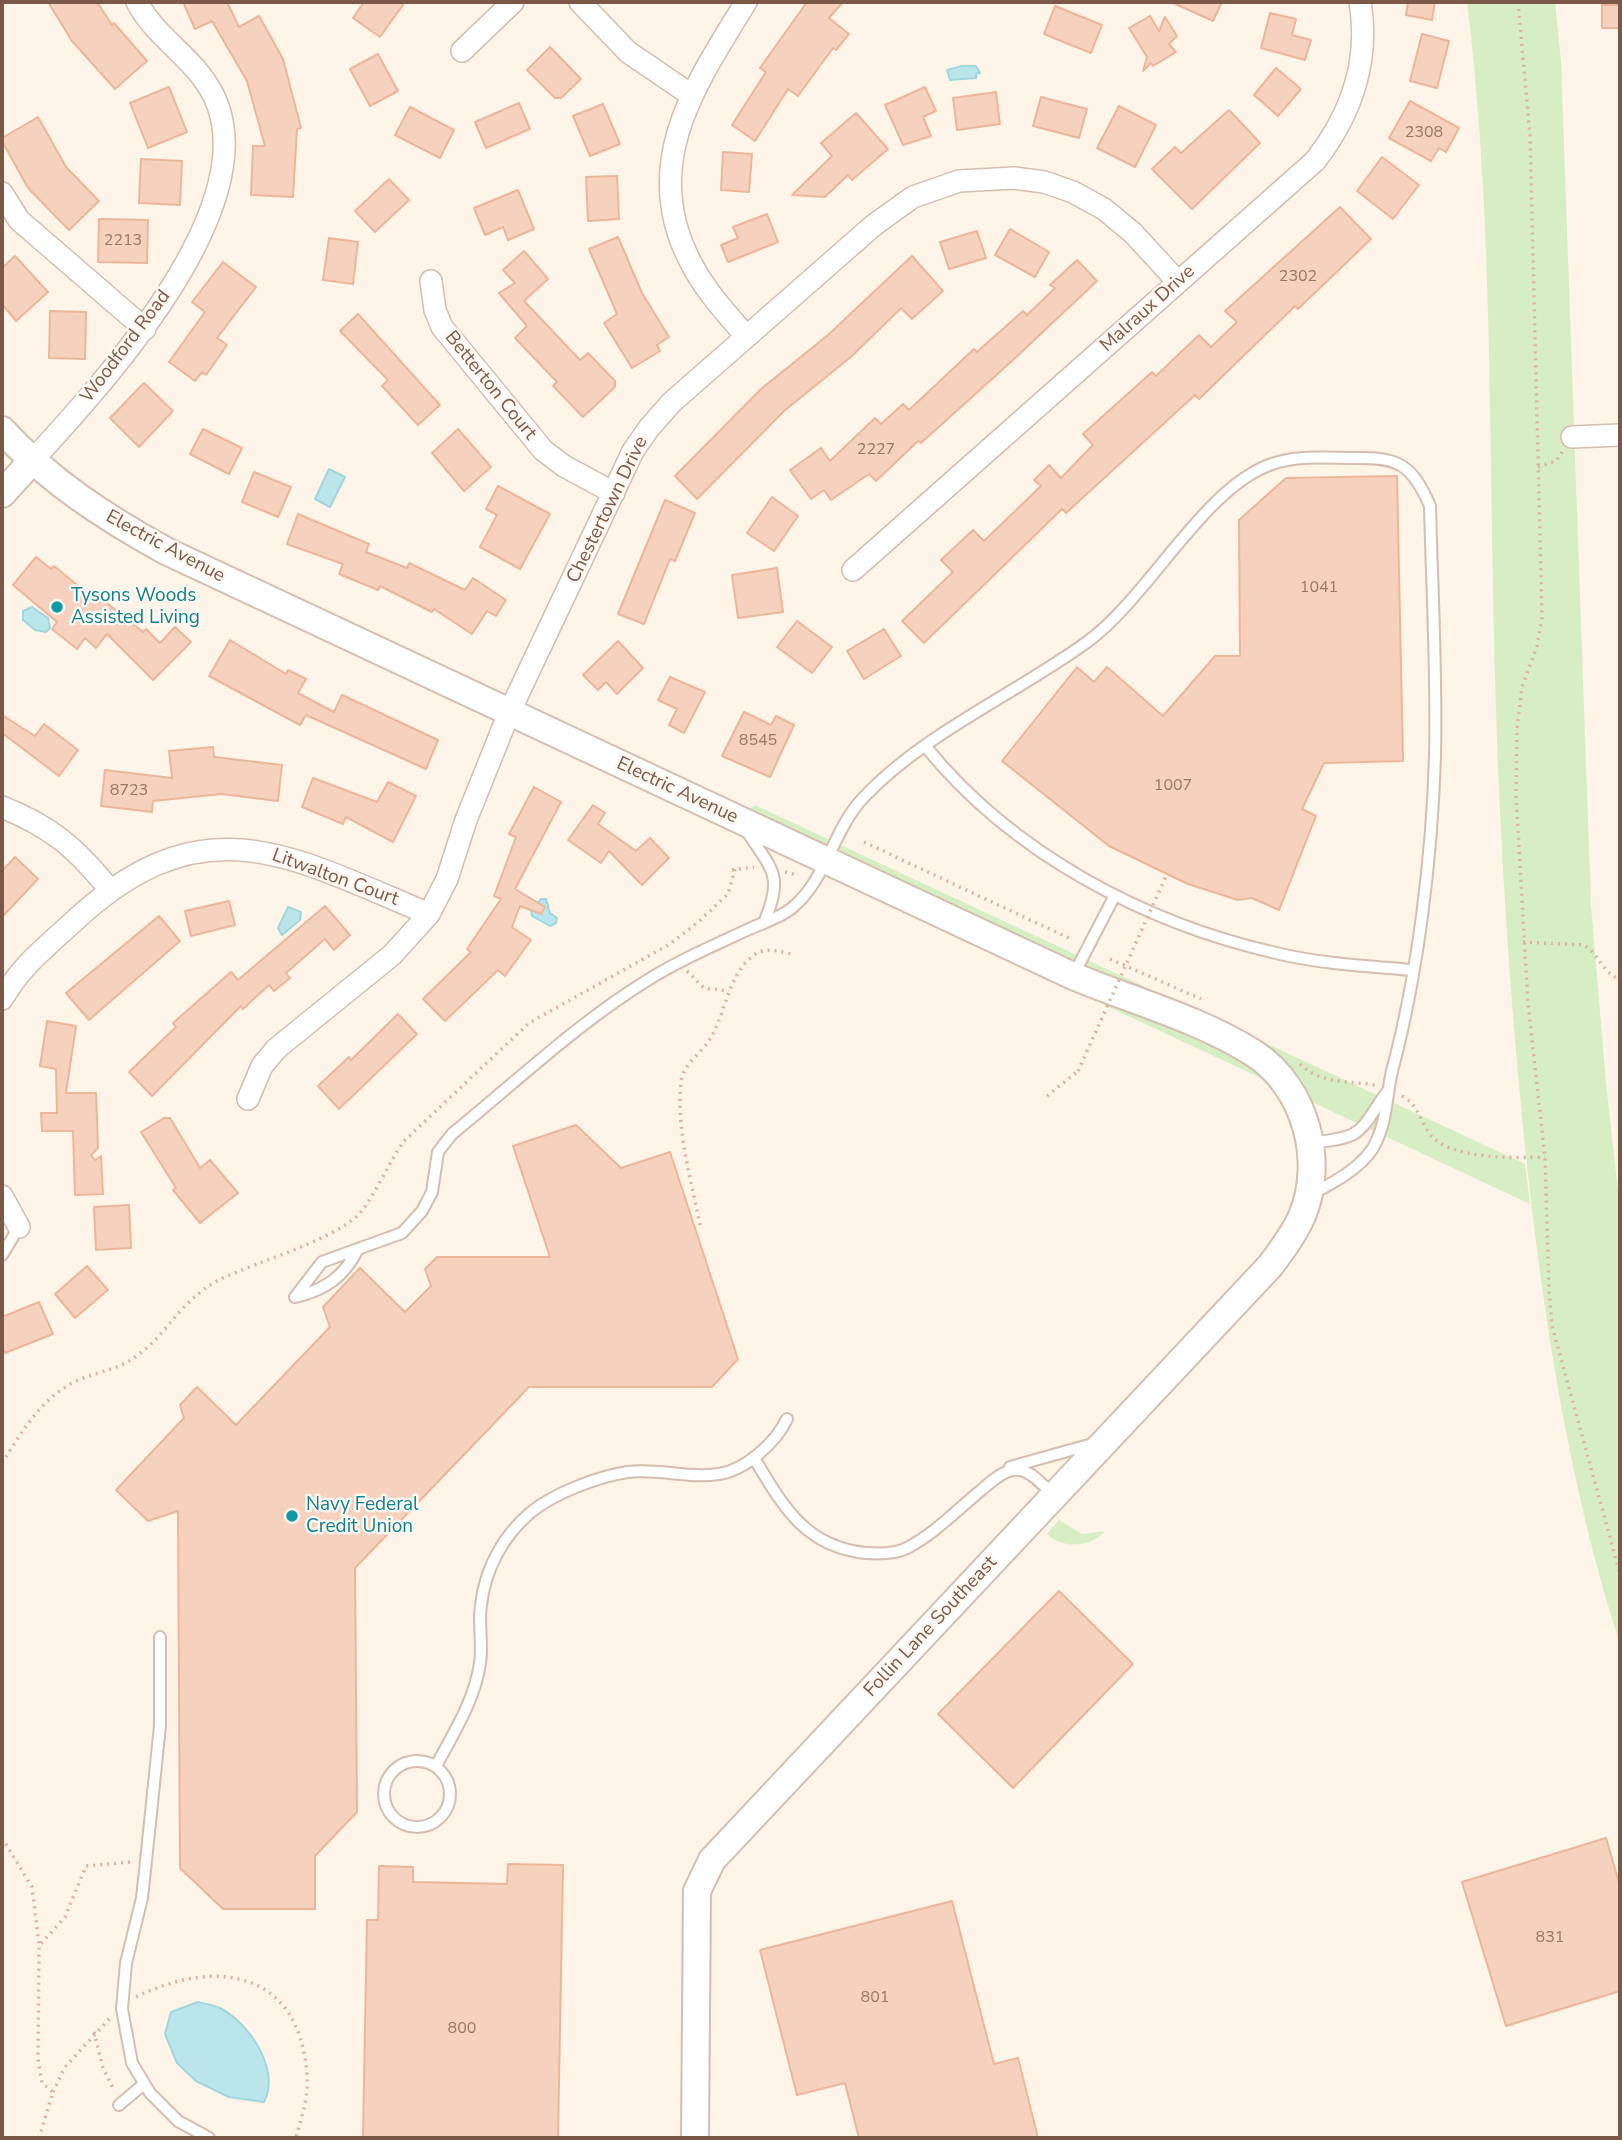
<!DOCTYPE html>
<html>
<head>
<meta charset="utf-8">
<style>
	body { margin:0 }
	#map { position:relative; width:1622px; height:2140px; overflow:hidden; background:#fef4e8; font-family:"Nunito Sans",sans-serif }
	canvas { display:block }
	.frame { position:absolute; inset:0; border:4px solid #7c5848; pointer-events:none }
</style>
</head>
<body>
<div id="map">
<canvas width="1622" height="2140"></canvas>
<div class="frame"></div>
</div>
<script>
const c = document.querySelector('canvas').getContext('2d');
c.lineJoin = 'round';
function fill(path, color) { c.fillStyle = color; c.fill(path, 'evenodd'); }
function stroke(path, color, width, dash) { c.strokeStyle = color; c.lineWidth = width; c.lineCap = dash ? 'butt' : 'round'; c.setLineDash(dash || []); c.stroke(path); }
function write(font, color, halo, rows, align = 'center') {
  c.font = font + ' "Nunito Sans",sans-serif'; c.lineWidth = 5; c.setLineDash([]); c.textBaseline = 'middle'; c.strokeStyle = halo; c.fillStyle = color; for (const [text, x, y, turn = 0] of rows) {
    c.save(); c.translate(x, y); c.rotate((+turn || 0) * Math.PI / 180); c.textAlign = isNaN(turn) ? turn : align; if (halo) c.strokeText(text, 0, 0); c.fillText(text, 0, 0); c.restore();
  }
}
fill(new Path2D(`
	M1467,2h88l6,59 30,844 15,178 14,126v435c-52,-161 -77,-329 -95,-497 -19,-185 -29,-370 -32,-556 -4,-197 -2,-394 -26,-589z
	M755,805l770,359 5,40 -804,-376z
	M1059,1520l23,14 23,-3c-15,17 -42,18 -58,3z`), '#d7eec4');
const water = new Path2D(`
	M962,66h14l4,7 -4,1v4l-26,2 -3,-10z
	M329,469l16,8 -15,30 -15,-8z
	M32,607l16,11 2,10 -4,4 -11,-2 -12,-10v-9z
	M541,899h5l4,14 7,5 -1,5 -6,3 -18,-10 -1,-5z
	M288,907l13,5 -1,8 -18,15 -4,-7z
	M198,2002c7,2 16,3 22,6 29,15 61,62 44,94l-35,-5 -33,-16 -19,-18 -12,-29 6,-22z`);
fill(water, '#bae6eb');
stroke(water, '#9fd7dd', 2);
const building = new Path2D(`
	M48,2h49l15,23 2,-2 33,38 -32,28 -43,-48z
	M183,2h44l12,25 20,-11 24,43 18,69 -4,1 -4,68 -42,-2 2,-49h12l-18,-65 -35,-60 -17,8z
	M364,2h41l-25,35 -27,-19z
	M807,2h36l-14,16 20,16 -13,16 -3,-2 -35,48 -10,-7 -33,52 -23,-16 34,-53 -6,-4z
	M1171,2h51l-9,19z
	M1408,2h27l-3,18 -26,-5z
	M1602,5h18v23h-18z
	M1055,6l47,19 -11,28 -47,-19z
	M1270,13l26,6 -4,16 19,5 -6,20 -44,-12z
	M1150,16l9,15 6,-14 12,19 -8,8 7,8 -23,14 -2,-3 -8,8 4,-14 -18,-29z
	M1422,34l27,7 -12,47 -27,-7z
	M550,47l31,32 -20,19h-6l-28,-28z
	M378,54l20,37 -28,15 -20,-37z
	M1276,68l25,21 -23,27 -24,-21z
	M169,87l18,45 -39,16 -18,-45z
	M925,87l11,24 -13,6 8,19 -28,9 -18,-40z
	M996,92l4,32 -43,6 -4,-32z
	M1041,97l46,12 -8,29 -46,-12z
	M1410,101l49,27 -13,24 -7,-4 -8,13 -42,-23z
	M519,103l11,26 -44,19 -11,-26z
	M603,104l17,40 -30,12 -17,-40z
	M1119,106l37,19 -21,42 -38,-19z
	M410,107l44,23 -14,28 -45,-23z
	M1229,110l31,33 -68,66 -40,-40 23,-22 6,6z
	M856,113l32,36 -36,31 -4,-5 -23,22 -33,-2 40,-39 -11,-13z
	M38,117l28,50 33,34 -30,29 -41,-42 -26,-47v-3z
	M723,152l29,2 -3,38 -28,-2z
	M1382,157l37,28 -26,34 -36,-28z
	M141,159l41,2 -2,44 -41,-2z
	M617,176l2,43 -31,2 -2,-44z
	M389,179l20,21 -34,32 -20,-21z
	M518,190l16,39 -26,11 -5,-13 -18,8 -11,-27z
	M1340,207l31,32 -73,70 -3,-3 -96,93 -4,-4 -129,118 -4,-4 -138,134 -22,-22 51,-49 -12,-12 32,-30 11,11 57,-55 -7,-6 15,-15 12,13 32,-33 -10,-11 69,-62 4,4 43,-41 12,12 26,-25 -12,-11z
	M767,214l11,28 -50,20 -7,-17 17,-7 -5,-11z
	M99,219l49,1 -1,43 -49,-1z
	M1010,229l39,23 -14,25 -40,-22z
	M977,231l9,27 -37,11 -9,-27z
	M618,237l24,56 27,44 -12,8 3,6 -28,17 -28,-45 13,-9 -28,-65z
	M329,238l29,4 -5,42 -30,-4z
	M524,251l24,28 -24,22 56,59 8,-7 27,28v6l-32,30 -30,-31 4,-4 -42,-44 12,-12 -28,-33 16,-10 -12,-13z
	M15,256l33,36 -32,29 -14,-17v-36z
	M912,256l31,35 -31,28 -11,-11 -49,48 -68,55 -87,88 -22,-23 86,-87 67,-54z
	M1077,260l20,21 -84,79 -92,83 -3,-2 -42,40 -7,-7 -38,26 -7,-10 -13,9 -21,-29 31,-22 9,13 45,-43 6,6 22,-20 6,6 65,-61 3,3 46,-41 4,4 28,-27 -5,-3z
	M223,262l33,25 -39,51 10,7 -21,30 -4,-3 -7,9 -26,-19 36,-50 -13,-10z
	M50,311l36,1 -1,47 -36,-1z
	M358,314l82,91 -22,20 -36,-39 6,-6 -48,-49z
	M144,383l29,28 -34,36 -29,-29z
	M203,429l39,19 -13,26 -39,-20z
	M458,429l33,38 -27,24 -32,-38z
	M254,472l37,15 -13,30 -36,-15z
	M1397,476l6,285 -79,2 -22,46 14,7 -37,94 -27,-12 -14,2 -50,-16 -79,-38 -107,-85 75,-94 17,15 13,-15 56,49 52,-60h25l-1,-136 47,-42z
	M498,486l52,28 -30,55 -40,-22 17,-32 -11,-6z
	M772,497l26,19 -24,35 -27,-18z
	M665,500l30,13 -20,48 -5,-2 -26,65 -26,-10z
	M298,514l71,30 -3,8 41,16 2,-5 56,27 8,-12 33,22 -10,16 -9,-5 -15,23 -38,-25 -2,3 -52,-26 -2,4 -39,-16 4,-10 -56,-20z
	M36,557l15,12 3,-3 45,37 3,-4 41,33 3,-3 14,14 15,-16 16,15 -38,38 -46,-46 -11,14 -11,-10 -8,11 -25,-20 5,-7 -44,-37z
	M777,568l6,44 -45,6 -6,-43z
	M797,621l35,26 -20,26 -35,-26z
	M884,629l17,27 -37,23 -17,-28z
	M230,640l56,34 2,-4 18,9 -8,14 36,19 8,-17 96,45 -12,29 -120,-54 -6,10 -91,-49z
	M618,641l25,27 -26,26 -11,-12 -8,8 -15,-15z
	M670,677l35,15 -21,41 -15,-8 8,-16 -19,-9z
	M744,712l27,13 5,-9 18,9 -24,52 -48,-21z
	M2,715l33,21 9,-12 34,26 -19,26 -57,-43z
	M213,747l1,10 68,8 -4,36 -57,-7 -68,7 -1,11 -51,-6 4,-36 67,8 -3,-27z
	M313,778l64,24 11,-20 28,14 -23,46 -47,-25 -3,7 -41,-17z
	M534,787l27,15 -46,87 30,18 -4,7 -21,-8 -8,21 19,13 -26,36 -7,-6 -53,51 -22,-22 48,-47 -4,-3 34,-50 -7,-3 22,-59 -7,-3z
	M593,805l12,8 -7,11 38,27 14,-13 19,20 -27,27 -33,-34 -8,12 -33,-23z
	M15,857l23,22 -36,38v-46z
	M229,901l6,24 -44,11 -6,-25z
	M325,906l25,29 -16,15 -9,-11 -39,34 4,5 -16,13 -5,-6 -26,24 -2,-3 -89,90 -23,-24 47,-45 -3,-4 58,-51 7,8z
	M159,916l21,25 -91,79 -23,-27z
	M398,1014l19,20 -78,75 -21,-23 31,-29 2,3z
	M47,1021l29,5 -10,67h30l2,55 -7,7 4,5 6,-4 2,38 -28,1 -2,-64h-31l-1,-18h16l-1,-44 -16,-3z
	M164,1118h6l30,50 10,-8 28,33 -38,30 -27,-33 3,-2 -35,-56z
	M576,1125l45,43 49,-16 68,207 -26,28h-183l-174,181 2,244 -42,44v53h-92l-43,-41 -2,-357 -30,10 -32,-31 68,-72 -4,-13 17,-18 39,38 94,-98 -7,-20 37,-39 45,44 26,-26 -6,-17 12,-12h113l-37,-111z
	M129,1205l2,43 -35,2 -2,-43z
	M87,1266l21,24 -33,28 -20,-24z
	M39,1302l14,32 -48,19 -3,-8v-28z
	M1059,1591l74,73 -120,124 -75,-74z
	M1606,1838l14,48v105l-114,35 -44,-144z
	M508,1864l55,1 -5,273h-195l4,-218h11l1,-54 34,1v15l94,2z
	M952,1901l42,163 24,-6 20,80h-179l-14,-55 -48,12 -37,-145z`);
fill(building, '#f6d1bd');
stroke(building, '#ebb69b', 2);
const service = new Path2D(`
	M926,747c86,106 218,176 350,206 45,11 91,13 137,17
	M745,828c26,42 40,45 19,95
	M1073,976l41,-79
	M1310,1143c55,-6 47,-9 77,-51
	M2,1255l17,-28
	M295,1297l27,-35 80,-29 20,-22 10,-19 6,-40 14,-18c65,-53 128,-113 199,-156 30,-19 64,-33 96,-48 15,-7 33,-12 45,-22 35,-29 41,-79 72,-111 59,-63 153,-104 223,-155 62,-45 117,-155 185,-178 25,-9 55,-6 82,-6 44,-1 58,6 76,48 2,83 7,167 5,250 -3,101 -17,218 -43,315 -6,26 -5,53 -19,77 -13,21 -42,36 -63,47
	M295,1297c30,-7 49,-20 63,-48
	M754,1458c29,48 51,89 112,95 13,1 29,1 41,-5 27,-14 49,-37 72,-56 11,-9 25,-24 41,-22 12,2 24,16 33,25
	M1010,1467l86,-24
	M160,1637v89l-14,135 -4,37 -16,65 -4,46 10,54 18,30 28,28 31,17
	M384 1794a33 33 0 1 1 66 0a33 33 0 1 1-66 0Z
	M436,1766c17,-32 39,-66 44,-103 3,-19 -2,-39 1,-58 4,-36 22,-69 49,-92 22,-19 69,-37 98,-41 30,-4 61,7 91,2 27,-4 57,-32 68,-55
	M119,2105l25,-21`);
const minor = new Path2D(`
	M580,2l48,50 63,43
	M462,51l51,-49
	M2,193l17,27 126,109
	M431,281l4,29 7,17 101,123 21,16 50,27
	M746,336c-21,-24 -43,-48 -57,-77 -49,-97 8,-177 57,-257
	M1572,437l48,-2
	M32,461c69,-75 225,-245 186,-355 -16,-45 -60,-64 -81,-104
	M853,570l462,-409c36,-46 55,-100 45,-159
	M2,807c50,20 75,42 108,83
	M2,999c22,-36 41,-49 71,-77 130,-121 215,-67 356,-8
	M248,1099l14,-33 14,-17 116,-94 37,-41 18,-35 19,-59 43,-107 124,-262 16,-23 23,-26 202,-177 39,-28 46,-16 55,-3 30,4 29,10 31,17 29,24 45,49
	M2,1196l17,31`);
const tertiary = new Path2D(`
	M2,430c47,51 104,88 164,121l907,425c60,25 127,43 182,78 51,34 70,107 47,162 -8,18 -20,34 -32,50l-558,594 -15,31 -2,247
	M2,494l30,-33`);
stroke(service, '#d5bdaf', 14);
stroke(minor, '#d5bdaf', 24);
stroke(tertiary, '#d5bdaf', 30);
stroke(new Path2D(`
	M1518,2l12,133 12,483 -5,28 -15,41 -5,42 -1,65 12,210 17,153 4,132 3,37 68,248
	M1538,467l18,-6 6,-9
	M864,842l209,98
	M732,870l22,-3
	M785,872l12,3
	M1523,942l61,3c16,10 16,25 36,35
	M1110,959l91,40
	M687,971l17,17 25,3
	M1300,1064c20,20 50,17 75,21
	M1047,1096l31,-25
	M1402,1096c17,9 17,24 28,38 20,26 85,24 115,23
	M700,1225c-9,-46 -24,-96 -19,-143 2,-18 20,-28 29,-43 16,-26 18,-65 44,-84 12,-9 27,-3 41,0
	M2,1463c20,-31 39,-65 74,-82 22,-10 44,-11 63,-27 31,-23 42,-55 82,-75 38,-18 106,-37 135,-62 15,-13 34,-57 48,-76l125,-118 141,-79 27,-21 31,-29 7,-25
	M2,1838l30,49 7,57
	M136,1997c81,-40 164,-26 171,78 2,22 -6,43 -11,63
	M94,2032l9,36 11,22
	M53,2092l12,-25 46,-50
	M39,2138l14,-46 -11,-9 -4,-24 1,-113 26,-29 21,-51 45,-4`), '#dcb49f', 3.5, [2, 5]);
stroke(service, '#fff', 10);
stroke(minor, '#fff', 21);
stroke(tertiary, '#fff', 26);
stroke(new Path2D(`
	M1078,1071l89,-197`), '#dcb49f', 3.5, [2, 5]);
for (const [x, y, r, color] of [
	[57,607,7,"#0f9aa8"],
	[292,1516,7,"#0f9aa8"]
]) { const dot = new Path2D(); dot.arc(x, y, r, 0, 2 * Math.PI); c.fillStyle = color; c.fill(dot); stroke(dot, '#fff8f0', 2.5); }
write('16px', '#9a7665', null, [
	["2308",1424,133],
	["2213",123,241],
	["2302",1298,277],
	["2227",876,450],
	["1041",1319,588],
	["8545",758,741],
	["1007",1173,786],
	["8723",129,791],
	["831",1550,1938],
	["801",875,1998],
	["800",462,2029]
]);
write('19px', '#7c5848', '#fff8f0', [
	["Malraux Drive",1148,309,-42],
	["Woodford Road",126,347,-53],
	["Betterton Court",490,386,51],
	["Chestertown Drive",608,510,-64],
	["Electric Avenue",165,547,28],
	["Electric Avenue",677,791,25],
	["Litwalton Court",335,878,20],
	["Follin Lane Southeast",931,1627,-47]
]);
write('19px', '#0d838f', '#fff8f0', [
	["Tysons Woods",71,596],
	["Assisted Living",71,618],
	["Navy Federal",306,1505],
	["Credit Union",306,1527]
], 'left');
</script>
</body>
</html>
